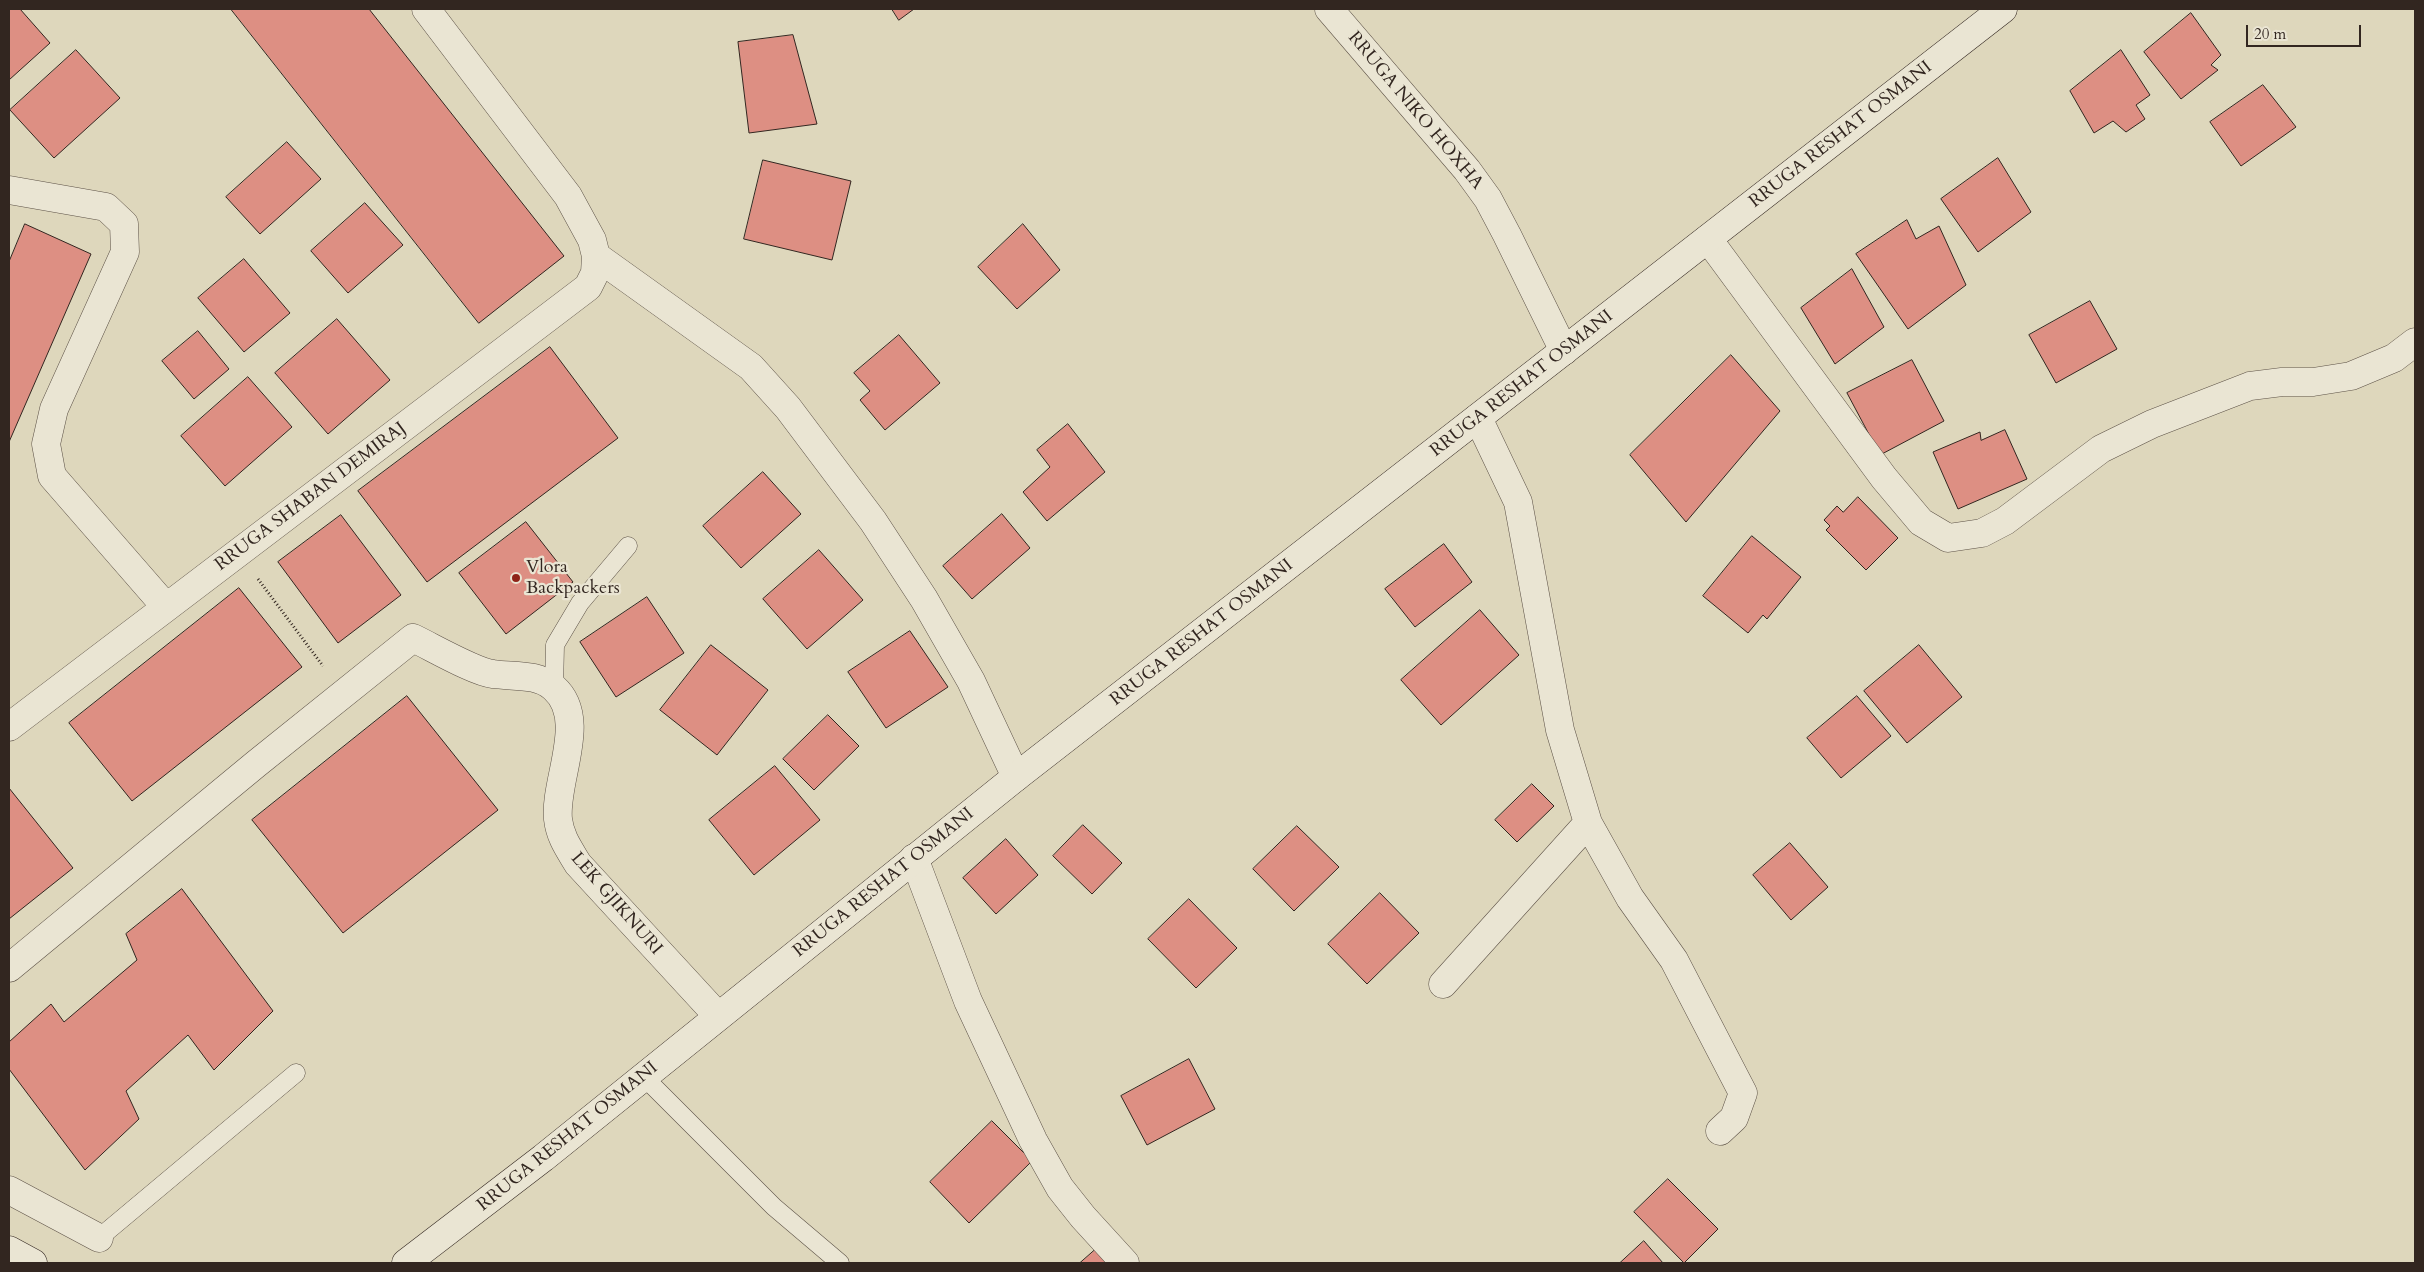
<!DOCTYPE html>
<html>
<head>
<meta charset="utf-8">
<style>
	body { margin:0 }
	#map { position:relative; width:2424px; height:1272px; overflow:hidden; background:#ded7bc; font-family:Cardo,serif }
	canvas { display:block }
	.frame { position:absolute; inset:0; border:10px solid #322620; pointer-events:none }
	.scale { position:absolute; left:2246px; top:25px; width:115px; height:22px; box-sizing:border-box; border:2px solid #322620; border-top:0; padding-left:6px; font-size:15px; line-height:18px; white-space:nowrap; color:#322620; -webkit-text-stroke:4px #eae5d3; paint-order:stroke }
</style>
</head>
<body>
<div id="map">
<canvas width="2424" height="1272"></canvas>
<div class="frame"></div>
<div class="scale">20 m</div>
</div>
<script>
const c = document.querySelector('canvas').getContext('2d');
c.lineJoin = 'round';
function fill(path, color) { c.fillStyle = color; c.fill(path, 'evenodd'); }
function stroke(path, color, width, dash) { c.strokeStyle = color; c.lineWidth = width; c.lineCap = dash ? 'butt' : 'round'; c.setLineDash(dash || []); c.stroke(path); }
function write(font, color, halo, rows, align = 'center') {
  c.font = font + ' Cardo,serif'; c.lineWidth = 4.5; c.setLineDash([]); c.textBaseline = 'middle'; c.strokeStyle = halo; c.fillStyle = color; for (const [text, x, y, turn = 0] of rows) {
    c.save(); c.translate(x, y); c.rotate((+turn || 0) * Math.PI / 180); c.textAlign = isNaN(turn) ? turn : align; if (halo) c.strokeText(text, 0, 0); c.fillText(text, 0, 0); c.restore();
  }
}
const building = new Path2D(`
	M9,9h11l30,34 -41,37z
	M231,9h138l195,247 -85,67z
	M892,9h22l-15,11z
	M2191,13l30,42 -10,10 7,5 -37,29 -37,-47z
	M793,35l24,89 -68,9 -11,-91z
	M76,50l44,48 -66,60 -44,-48z
	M2121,50l29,45 -14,10 9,14 -19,13 -13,-11 -19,12 -24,-42z
	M2263,85l33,42 -55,39 -31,-44z
	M287,142l34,37 -61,55 -34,-37z
	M1998,158l33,54 -53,40 -37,-53z
	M763,160l88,21 -19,79 -88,-21z
	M365,203l38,42 -55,48 -37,-42z
	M1907,220l9,19 23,-13 27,59 -58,44 -52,-75z
	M25,224l66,30 -82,188v-180z
	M1023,224l37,46 -43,39 -39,-42z
	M244,259l46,54 -46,39 -46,-54z
	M1852,269l32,58 -49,37 -34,-56z
	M2090,301l27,48 -61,34 -27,-48z
	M337,319l53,61 -62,54 -53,-61z
	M198,331l31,38 -35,30 -32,-38z
	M899,335l41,48 -55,47 -25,-30 10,-9 -16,-18z
	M550,347l68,91 -191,144 -69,-91z
	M1731,355l49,56 -94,111 -56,-67z
	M1912,360l32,61 -64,34 -33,-62z
	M248,377l44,50 -67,59 -44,-50z
	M1068,424l37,48 -58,49 -24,-29 27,-25 -13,-17z
	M2005,430l22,49 -69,30 -25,-57 47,-20 1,8z
	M763,472l38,42 -60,54 -38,-42z
	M1858,497l40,41 -32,32 -40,-40 4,-4 -6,-6 13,-14 6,6z
	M1002,514l28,34 -58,51 -29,-33z
	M341,515l60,80 -63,48 -60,-81z
	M526,522l47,60 -67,52 -47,-61z
	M1752,536l49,41 -34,42 -4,-4 -15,18 -45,-37z
	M1444,544l28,38 -57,45 -30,-38z
	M819,550l44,50 -56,49 -44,-50z
	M239,588l63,79 -170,134 -63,-78z
	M647,597l37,56 -68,44 -36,-55z
	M1480,610l39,45 -78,70 -40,-45z
	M910,631l38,56 -62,41 -38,-56z
	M711,645l57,45 -51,65 -57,-45z
	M1919,645l43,52 -55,46 -43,-52z
	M407,696l91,114 -155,123 -91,-113z
	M1857,696l34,40 -50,42 -34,-40z
	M828,715l31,31 -45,44 -31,-31z
	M775,766l45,54 -66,55 -45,-55z
	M1532,784l22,22 -37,36 -22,-22z
	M9,788l64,80 -64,51z
	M1083,825l39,38 -30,31 -39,-38z
	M1297,826l42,41 -45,44 -41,-42z
	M1006,839l32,36 -42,39 -33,-36z
	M1790,843l38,44 -37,33 -38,-45z
	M182,889l91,122 -59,59 -26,-35 -62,56 13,28 -54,51 -76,-101v-27l42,-38 13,18 73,-62 -11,-26z
	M1380,893l39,40 -52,51 -39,-40z
	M1189,899l48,49 -41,40 -48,-49z
	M1189,1059l26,50 -68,36 -26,-49z
	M992,1121l40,40 -63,62 -39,-41z
	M1668,1179l50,50 -34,34 -50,-51z
	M1644,1241l19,22h-43z
	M1095,1250l12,13h-27z`);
fill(building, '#dd8f83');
stroke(building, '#322620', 1);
const service = new Path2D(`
	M554,688l1,-43 25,-42 48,-57
	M643,1076l131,131 66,56
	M99,1238l197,-165`);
const minor = new Path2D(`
	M1329,9l138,161 21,29 19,36 57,116
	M9,190l97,17 18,17 1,28 -71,157 -8,35 6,32 114,131
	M1708,239l176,239 37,44 27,16 34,-5 23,-12 96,-72 51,-25 98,-38 32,-4h31l38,-6 43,-18 21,-16
	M596,256l155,111 37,41 85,113 51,78 47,82 45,96
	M1478,418l40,84 42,228 28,93 42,75 44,62 69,133 -9,25 -14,13
	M9,727l579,-440 7,-14 1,-17 -4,-16 -24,-44 -142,-187
	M914,858l54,143 65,139 27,48 23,29 42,46
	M9,968l247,-204 157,-126c19,9 62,34 80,36 20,3 45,-1 61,14 35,31 0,92 4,131 2,18 11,30 20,45l140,152
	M1443,984l145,-161
	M9,1190l90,48`);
const secondary = new Path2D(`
	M9,1250l24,13
	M406,1263l137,-105 473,-381 987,-768`);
stroke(service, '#5d5247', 19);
stroke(minor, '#5d5247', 29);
stroke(secondary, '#322620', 29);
stroke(new Path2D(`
	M258,579l65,87`), '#322620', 3, [1, 2.5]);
stroke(service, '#eae5d3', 18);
stroke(minor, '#eae5d3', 28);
stroke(secondary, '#eae5d3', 28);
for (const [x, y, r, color] of [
	[516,578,5,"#8f2418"]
]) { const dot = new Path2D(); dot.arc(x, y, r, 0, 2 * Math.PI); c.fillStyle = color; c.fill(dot); stroke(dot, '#eae5d3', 2); }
write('18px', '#322620', '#eae5d3', [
	["RRUGA NIKO HOXHA",1415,111,50],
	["RRUGA RESHAT OSMANI",1841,135,-38],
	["RRUGA RESHAT OSMANI",1522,384,-38],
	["RRUGA SHABAN DEMIRAJ",311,497,-37],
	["RRUGA RESHAT OSMANI",1202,633,-38],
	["RRUGA RESHAT OSMANI",884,883,-39],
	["LEK GJIKNURI",616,904,49],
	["RRUGA RESHAT OSMANI",568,1137,-39]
]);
write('18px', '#322620', '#eae5d3', [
	["Vlora",526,568],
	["Backpackers",526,589]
], 'left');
</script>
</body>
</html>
